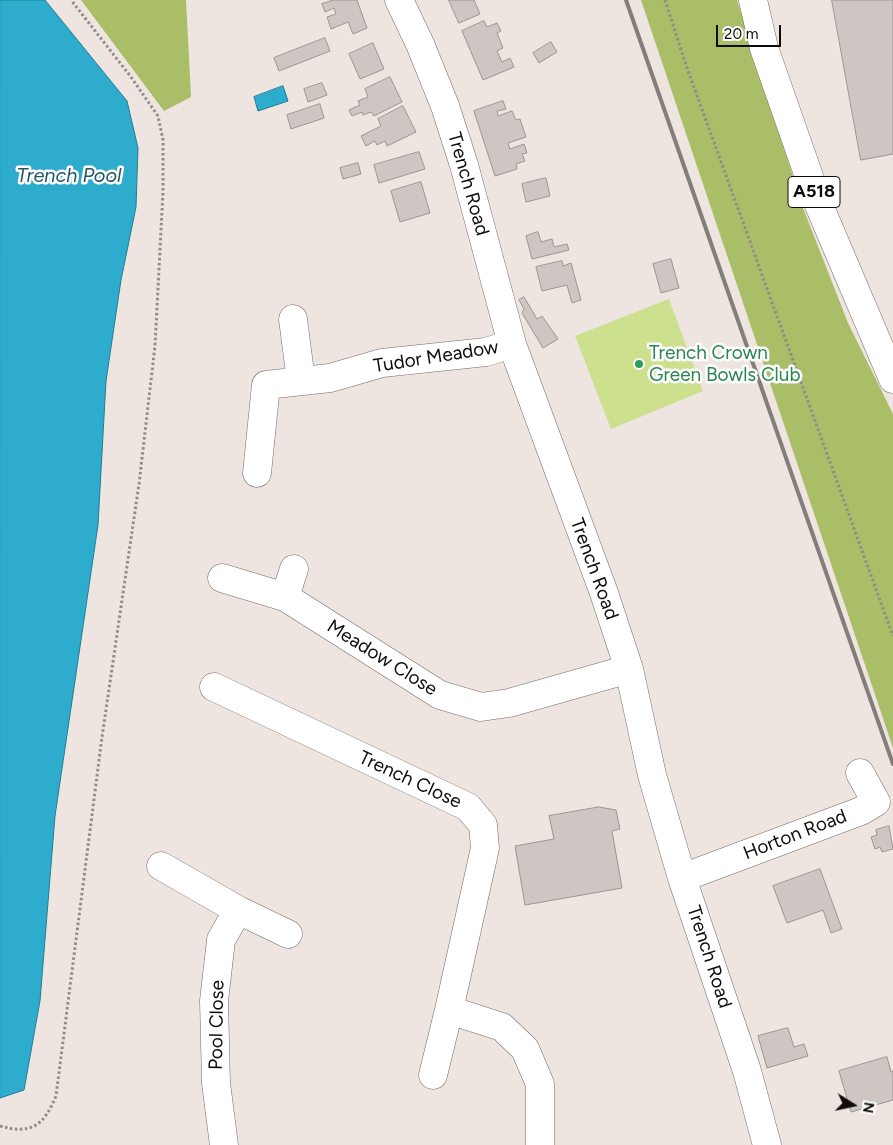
<!DOCTYPE html>
<html>
<head>
<meta charset="utf-8">
<style>
	body { margin:0 }
	#map { position:relative; width:893px; height:1145px; overflow:hidden; background:#eee5e1; font-family:Figtree,sans-serif }
	canvas { display:block }
	.north { position:absolute; left:828px; top:1080px; width:50px; height:50px; -webkit-text-stroke:4px #fff; paint-order:stroke; rotate:100deg; font-size:14px; font-weight:700; line-height:20px; text-align:center; color:#0f0c0b }
	.north::after { content:''; display:block; margin:auto; width:18px; height:22px; background:#0f0c0b; clip-path:polygon(50% 0,100% 100%,50% 72%,0 100%) }
	.scale { position:absolute; left:716px; top:25px; width:65px; height:22px; box-sizing:border-box; border:2px solid #0f0c0b; border-top:0; padding-left:6px; font-size:15px; line-height:18px; white-space:nowrap; color:#0f0c0b; -webkit-text-stroke:4px #fff; paint-order:stroke }
</style>
</head>
<body>
<div id="map">
<canvas width="893" height="1145"></canvas>
<div class="north">N</div>
<div class="scale">20 m</div>
</div>
<script>
const c = document.querySelector('canvas').getContext('2d');
c.lineJoin = 'round';
function fill(path, color) { c.fillStyle = color; c.fill(path, 'evenodd'); }
function stroke(path, color, width, dash) { c.strokeStyle = color; c.lineWidth = width; c.lineCap = dash ? 'butt' : 'round'; c.setLineDash(dash || []); c.stroke(path); }
function write(font, color, halo, rows, align = 'center') {
  c.font = font + ' Figtree,sans-serif'; c.lineWidth = 5; c.setLineDash([]); c.textBaseline = 'middle'; c.strokeStyle = halo; c.fillStyle = color; for (const [text, x, y, turn = 0] of rows) {
    c.save(); c.translate(x, y); c.rotate((+turn || 0) * Math.PI / 180); c.textAlign = isNaN(turn) ? turn : align; if (halo) c.strokeText(text, 0, 0); c.fillText(text, 0, 0); c.restore();
  }
}
fill(new Path2D(`
	M669,299l34,92 -92,38 -36,-93z`), '#cce08e');
fill(new Path2D(`
	M81,0h105l5,97 -27,14z
	M641,0h96l66,208 45,115 45,91v334z`), '#aabe67');
const water = new Path2D(`
	M0,0h45l82,101 11,47 -2,59 -15,73 -15,101 -8,144 -43,291 -15,185 -16,89 -24,8z
	M283,86l5,15 -30,10 -4,-14z`);
fill(water, '#2daccd');
stroke(water, '#247c93', 1);
const building = new Path2D(`
	M334,0h23l10,28 -14,6 -5,-12 -17,7 -4,-12 9,-3 -2,-6 -9,4 -3,-8z
	M449,0h25l6,14 -21,9z
	M832,0h61v154l-32,6z
	M484,21l3,6 10,-4 4,8 -4,2 6,15 -6,3 5,11 8,-4 4,9 -31,13 -21,-49z
	M325,38l5,13 -51,20 -5,-13z
	M551,42l6,10 -18,11 -6,-10z
	M373,43l11,26 -24,10 -11,-25z
	M390,77l12,25 -28,14 -3,-4 -8,3 -1,-3 -10,4 -3,-6 11,-5 -2,-4 10,-4 -3,-8z
	M322,83l5,12 -19,7 -4,-13z
	M503,101l3,8 -9,2 1,5 14,-5 4,9 4,-1 6,18 -18,6 2,6 14,-5 3,9 -5,1 3,7 -9,3 1,5 -22,7 -21,-65z
	M320,104l4,14 -33,11 -4,-14z
	M403,106l13,26 -29,14 -2,-5 -8,4 -2,-4 -9,5 -5,-10 20,-10 -3,-7z
	M419,152l6,17 -46,14 -5,-18z
	M358,163l3,11 -18,5 -3,-11z
	M546,178l4,18 -24,6 -4,-18z
	M421,182l9,31 -30,9 -9,-31z
	M538,232l3,10 11,-3 2,8 13,-3 2,6 -37,9 -6,-23z
	M671,259l8,29 -18,5 -8,-29z
	M562,261l1,5 8,-3 10,37 -9,3 -5,-18 -25,6 -6,-24z
	M524,297l13,22 5,-3 16,23 -15,9 -21,-35 2,-4 -5,-9z
	M599,807l17,3 4,19 -8,2 10,57 -97,17 -10,-59 39,-7 -5,-23z
	M889,826l4,23 -11,3 -2,-5 -5,2 -4,-12 6,-2 -1,-5z
	M820,869l22,60 -11,4 -8,-23 -36,13 -14,-37z
	M788,1028l6,19 10,-3 4,12 -41,12 -9,-32z
	M887,1057l4,15 2,-1v29l-42,12 -12,-41z`);
fill(building, '#cec6c2');
stroke(building, '#9c9490', 1);
const minor = new Path2D(`
	M399,0l21,44 25,62 19,59 48,179 92,249 25,76 23,106 30,103 65,193 20,74
	M293,319l8,62
	M257,473l9,-88 64,-7 52,-15 104,-11 26,-8
	M222,578l63,19 155,98 41,12 28,-4 120,-34
	M285,597l9,-28
	M214,687l254,120 15,18 2,23 -36,162 53,17 23,22 15,35v61
	M161,866l77,44 50,24
	M682,878l179,-67 15,-9 -16,-29
	M433,1075l16,-65
	M224,1145l-8,-62 -2,-82 7,-61 17,-30`);
const highway = new Path2D(`
	M753,0l11,48 55,157 74,174`);
stroke(minor, '#726b67', 29);
stroke(highway, '#726b67', 29);
stroke(new Path2D(`
	M665,0l21,65 207,571
	M0,1126c32,9 44,-1 56,-30l46,-359 37,-253 16,-138 8,-154v-52l-5,-24 -27,-39 -60,-77`), '#928b88', 3, [2.5, 2.5]);
stroke(minor, '#fff', 28);
stroke(highway, '#fff', 28);
stroke(new Path2D(`
	M626,0l267,764`), '#847e7b', 4);
for (const [x, y, r, color] of [
	[639,364,5,"#2e9e5b"]
]) { const dot = new Path2D(); dot.arc(x, y, r, 0, 2 * Math.PI); c.fillStyle = color; c.fill(dot); stroke(dot, '#fff', 2); }
for (const [x, y, w] of [
	[814,192,52]
]) { const box = new Path2D(); box.roundRect(x - w / 2, y - 15.5, w, 31, 4); c.fillStyle = '#fff'; c.fill(box); stroke(box, '#0f0c0b', 1); }
write('bold 18px', '#0f0c0b', null, [
	["A518",814,192]
]);
write('19px', '#0f0c0b', '#fff', [
	["Trench Road",468,184,74],
	["Tudor Meadow",436,357,-9],
	["Trench Road",594,569,70],
	["Meadow Close",382,658,32],
	["Trench Close",410,780,25],
	["Horton Road",795,835,-21],
	["Trench Road",709,957,72],
	["Pool Close",217,1025,-89]
]);
write('19px', '#27864d', '#fff', [
	["Trench Crown",649,353],
	["Green Bowls Club",649,375]
], 'left');
write('italic 20px', '#245564', '#fff', [
	["Trench Pool",69,176]
]);
</script>
</body>
</html>
